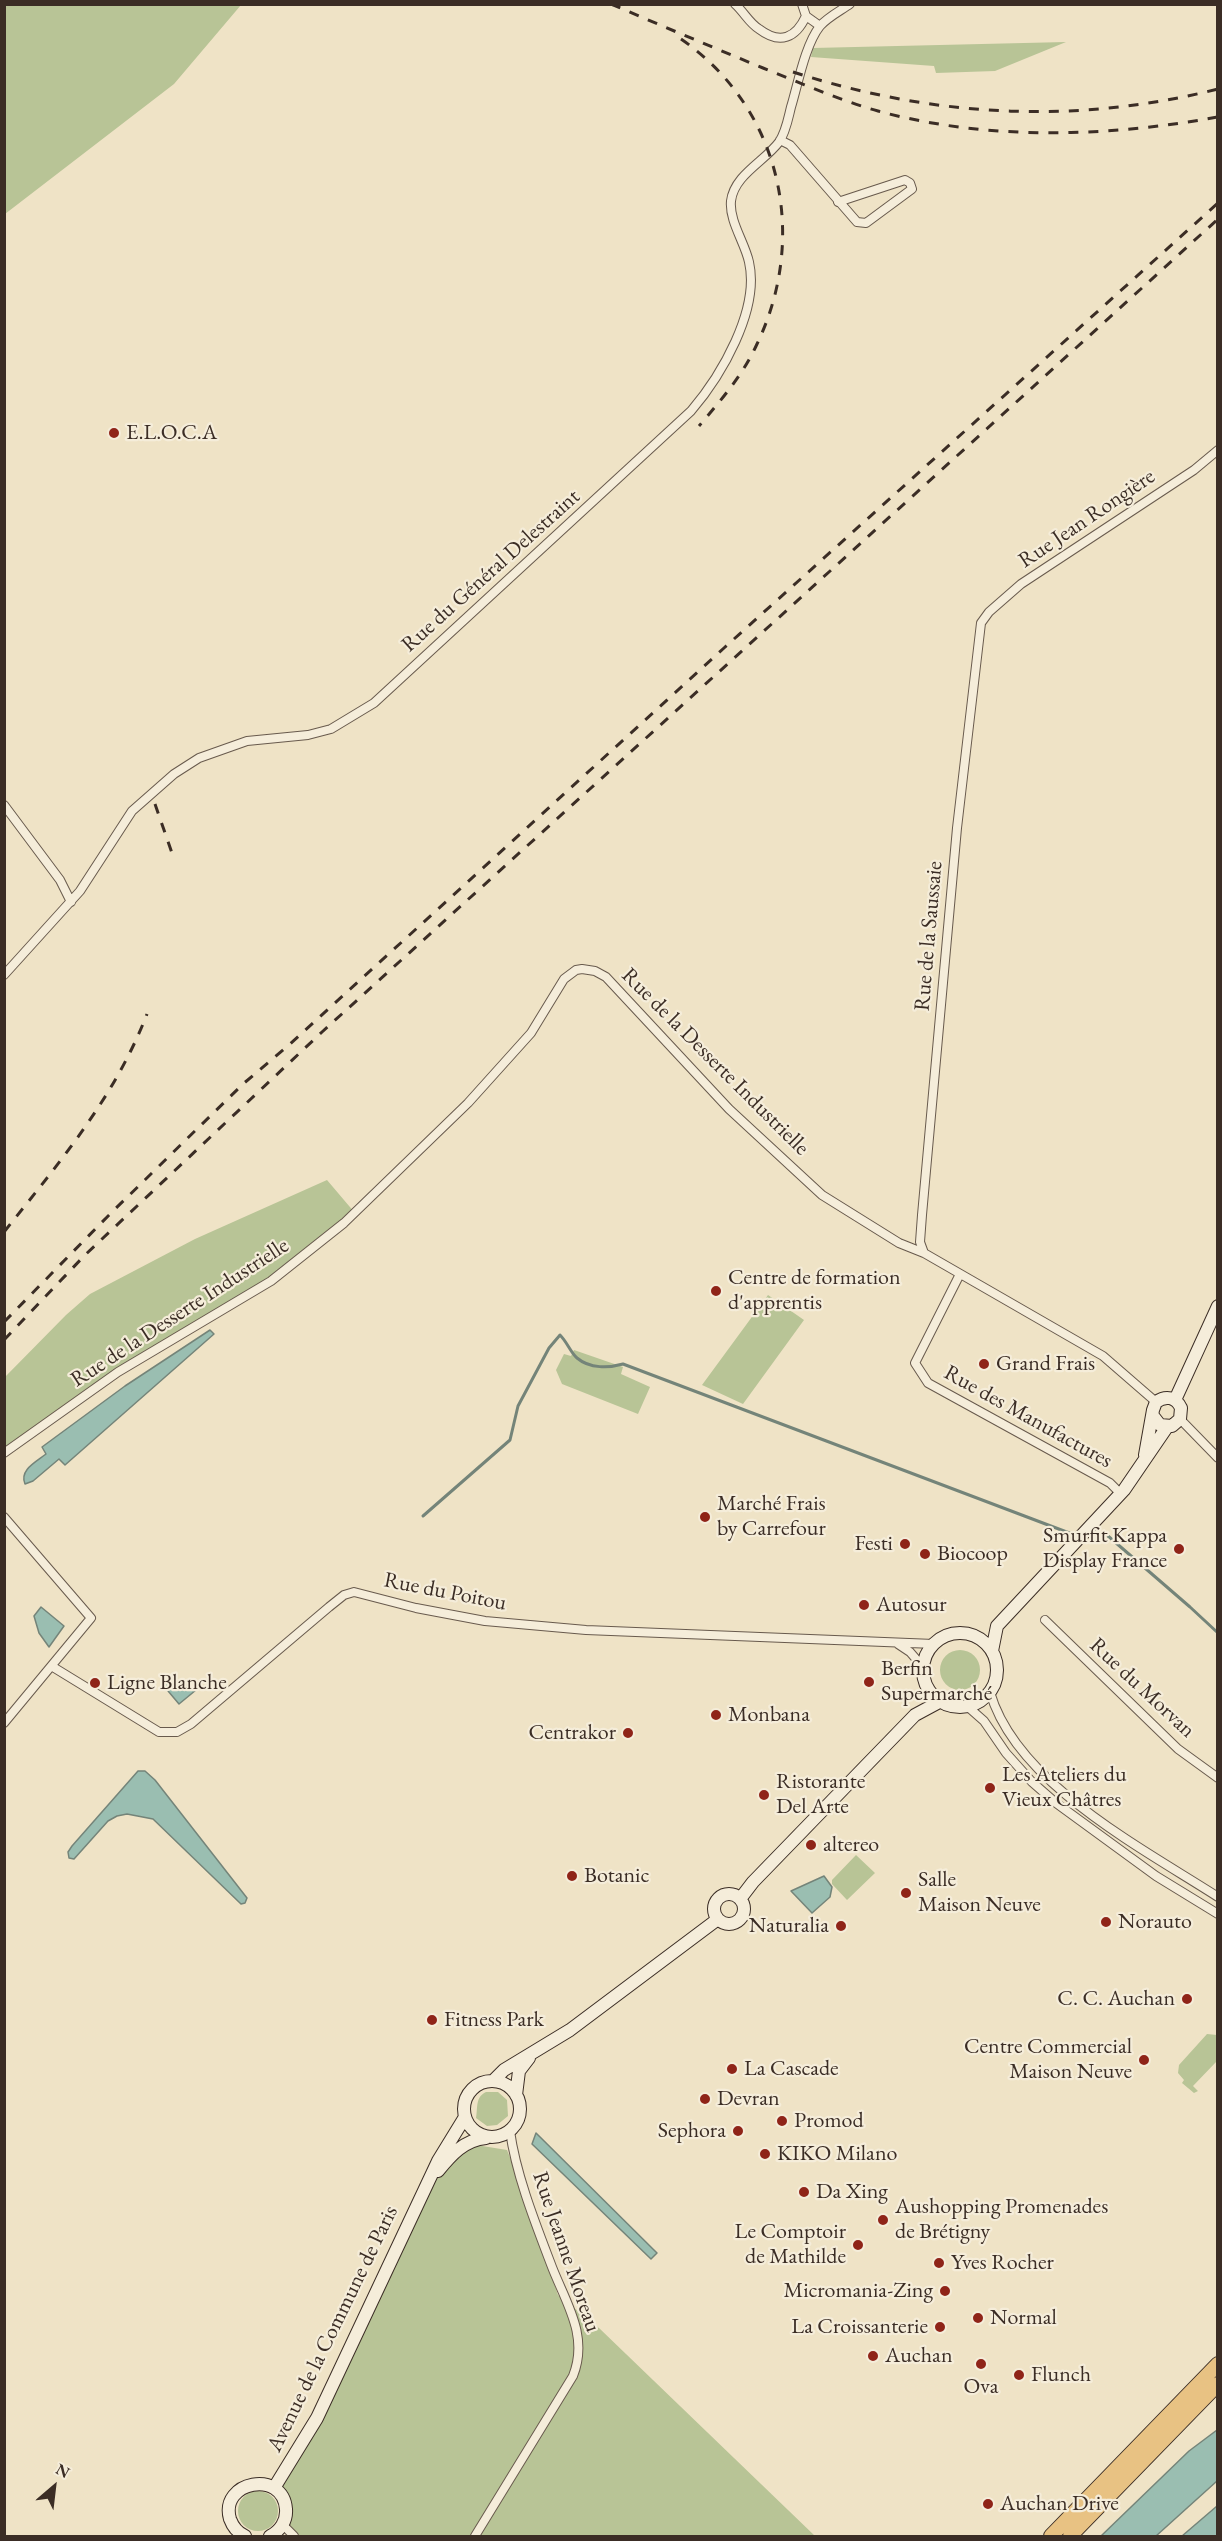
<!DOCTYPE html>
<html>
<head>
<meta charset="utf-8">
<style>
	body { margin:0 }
	#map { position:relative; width:1222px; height:2541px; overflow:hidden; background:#efe3c6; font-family:"EB Garamond",serif }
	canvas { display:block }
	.frame { position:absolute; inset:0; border:6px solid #3b2d25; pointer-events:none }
	.north { position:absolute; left:24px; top:2457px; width:60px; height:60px; -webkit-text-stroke:4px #f5edda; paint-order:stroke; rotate:28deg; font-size:16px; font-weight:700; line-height:24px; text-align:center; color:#3b2d25 }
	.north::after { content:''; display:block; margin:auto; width:21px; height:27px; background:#3b2d25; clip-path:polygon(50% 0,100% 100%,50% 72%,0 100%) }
</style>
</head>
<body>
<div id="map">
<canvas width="1222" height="2541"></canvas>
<div class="frame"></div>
<div class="north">N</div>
</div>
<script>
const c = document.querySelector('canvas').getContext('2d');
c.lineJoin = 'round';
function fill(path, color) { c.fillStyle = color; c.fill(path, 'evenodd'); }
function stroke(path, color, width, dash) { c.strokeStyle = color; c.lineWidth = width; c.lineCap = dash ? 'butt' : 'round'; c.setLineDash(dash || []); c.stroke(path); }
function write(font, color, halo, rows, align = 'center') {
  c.font = font + ' "EB Garamond",serif'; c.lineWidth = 4.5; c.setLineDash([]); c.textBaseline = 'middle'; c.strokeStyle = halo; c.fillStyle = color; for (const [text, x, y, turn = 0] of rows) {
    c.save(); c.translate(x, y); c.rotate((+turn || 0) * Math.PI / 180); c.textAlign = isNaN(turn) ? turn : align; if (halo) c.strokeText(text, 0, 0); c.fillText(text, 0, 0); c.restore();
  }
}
fill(new Path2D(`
	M5,4h236v1l-67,79 -169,130z
	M1066,42l-71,29 -59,2 -2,-7 -123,-9 2,-9z
	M327,1180l28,33 -84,68 -153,92 -113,80v-76l61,-62 24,-21 105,-55z
	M768,1295l36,25 -61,84 -41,-19z
	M574,1350l49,17 -2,7 29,13 -12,27 -76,-30 -6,-14 8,-16 7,2z
	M940 1670a20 20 0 1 1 40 0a20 20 0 1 1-40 0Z
	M856,1855l19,18 -28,27 -15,-16v-4z
	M1207,2034l10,1v26l-24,25 5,5 -4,2 -12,-10 2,-3 -6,-7 1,-8z
	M486,2092h12l9,8 1,16 -11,9 -10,1 -11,-8c2,-10 -1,-21 10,-26z
	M470,2144l37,6 15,37 36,108 41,33 216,208h-515l-14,-11 -9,-38 151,-299 17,-22z
	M238 2511a20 20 0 1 1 40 0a20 20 0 1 1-40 0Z`), '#b8c496');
const water = new Path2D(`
	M210,1330l4,4 -149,131 -6,-6 -26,22 -8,3c-6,-14 11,-22 21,-30l-4,-7 83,-61z
	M41,1607l23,19 -15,21 -10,-14 -5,-17z
	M171,1678l25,12 -17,14 -16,-19z
	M138,1771h7l10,9 92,118 -2,5 -4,1 -88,-85 -26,-5 -10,2 -9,5 -34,38 -5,-1 -1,-6 4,-6z
	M824,1876l8,11 -2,10 -18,16 -21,-22z
	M536,2133l121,120 -6,6 -119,-115z
	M1217,2430v51l-61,55h-55l88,-85z
	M1217,2506v30h-35z`);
fill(water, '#9abeb1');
stroke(water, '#748479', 1.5);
stroke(new Path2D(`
	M423,1516l87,-76 8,-34 31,-58 11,-13c7,7 11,18 17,23 13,11 32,10 46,6l449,170
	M1108,1536l82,71 28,26`), '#748479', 3);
const street = new Path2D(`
	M735,4c9,8 14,19 24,25 21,16 37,9 47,-13
	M802,4l4,12 14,10
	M780,140l10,5 67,77 9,1 46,-34 -2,-6 -5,-3 -67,22
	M4,805l56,75 11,22
	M4,975l76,-84 52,-80 42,-37 25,-16 48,-17 61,-6 23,-6 43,-26 317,-292c30,-35 69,-101 58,-149 -4,-19 -20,-41 -18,-61 3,-26 34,-40 48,-59 7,-10 9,-23 12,-35 7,-23 14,-62 29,-81 8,-9 20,-15 30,-22
	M924,1253l-4,-11 2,-27 35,-387 24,-205 8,-11 32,-28 173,-114 24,-20
	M960,1274l-45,89 13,20 182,100 11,11
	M1180,1419l38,39
	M4,1453l114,-81 153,-91 73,-58 124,-120 63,-70 33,-54 12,-9 6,-1 13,2 11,6 123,132 93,86 77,48 25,10 179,103 53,46
	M4,1517l87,101 -87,105
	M1045,1620l133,129 40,29
	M898,1644l12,8 13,15
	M53,1667l106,65h18l14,-8 138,-117 15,-12 10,-3 62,16 69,13 101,9 348,14
	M990,1692c26,91 152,156 228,205
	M967,1706l17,15 22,32 26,29 24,21 100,73 62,38
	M283,2525l11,11
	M475,2536l98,-160c16,-40 -7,-73 -21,-109 -16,-42 -36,-92 -42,-136`);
const secondary = new Path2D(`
	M1175,1400l43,-94
	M1145,1455l8,-45 3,-8c10,-7 20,-5 25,6l-1,11 -8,7 -12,-1 -7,-9
	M923 1670a37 37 0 1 1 74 0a37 37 0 1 1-74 0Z
	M992,1651l5,-25 127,-136 43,-63
	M714 1909a15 15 0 1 1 30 0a15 15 0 1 1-30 0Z
	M740,1899l13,-17 162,-167 26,-14
	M464 2109a28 28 0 1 1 56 0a28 28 0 1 1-56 0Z
	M493,2081l11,-11 66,-40 148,-111
	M516,2095l3,-24 10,-13
	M438,2171c13,-16 26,-31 48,-33
	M274,2488l43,-70 121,-257 27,-44
	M245,2536c-7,-3 -12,-9 -15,-17 -11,-38 53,-50 56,-10 1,12 -6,22 -16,27`);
const primary = new Path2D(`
	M1051,2536l167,-172
	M1070,2536l148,-152`);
stroke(street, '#685a4d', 10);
stroke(secondary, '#3b2d25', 14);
stroke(primary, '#3b2d25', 16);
stroke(street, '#f5edda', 8);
stroke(secondary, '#f5edda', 12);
stroke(primary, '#e8c283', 14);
stroke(new Path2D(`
	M611,4c51,22 101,43 152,64 38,15 76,32 115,43 110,30 229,26 340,6
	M681,39c100,69 128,197 76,305 -14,31 -36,56 -58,82
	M793,72c140,45 282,53 425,17
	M155,804l18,52
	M4,1232c55,-69 111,-135 143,-218
	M4,1322l107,-109 132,-129 47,-40 434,-396 494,-445
	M4,1340l81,-85 237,-223 896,-813`), '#3b2d25', 3, [10, 10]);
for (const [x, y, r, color] of [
	[114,433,6,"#8f2418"],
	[716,1291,6,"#8f2418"],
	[984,1364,6,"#8f2418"],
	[705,1517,6,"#8f2418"],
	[905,1544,6,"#8f2418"],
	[1179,1549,6,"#8f2418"],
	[925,1554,6,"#8f2418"],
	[864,1605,6,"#8f2418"],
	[869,1682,6,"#8f2418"],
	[95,1683,6,"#8f2418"],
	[716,1715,6,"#8f2418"],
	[628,1733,6,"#8f2418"],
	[990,1788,6,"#8f2418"],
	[764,1795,6,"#8f2418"],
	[811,1845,6,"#8f2418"],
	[572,1876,6,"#8f2418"],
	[906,1893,6,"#8f2418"],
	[1106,1922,6,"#8f2418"],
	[841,1926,6,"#8f2418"],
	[1187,1999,6,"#8f2418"],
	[432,2020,6,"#8f2418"],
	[1144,2060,6,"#8f2418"],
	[732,2069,6,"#8f2418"],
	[705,2099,6,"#8f2418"],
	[782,2121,6,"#8f2418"],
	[738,2131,6,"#8f2418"],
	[765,2154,6,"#8f2418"],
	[804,2192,6,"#8f2418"],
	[883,2220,6,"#8f2418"],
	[858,2245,6,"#8f2418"],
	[939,2263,6,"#8f2418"],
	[945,2291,6,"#8f2418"],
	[978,2318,6,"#8f2418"],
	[940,2327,6,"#8f2418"],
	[873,2356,6,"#8f2418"],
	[981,2364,6,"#8f2418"],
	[1019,2375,6,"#8f2418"],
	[988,2504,6,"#8f2418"]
]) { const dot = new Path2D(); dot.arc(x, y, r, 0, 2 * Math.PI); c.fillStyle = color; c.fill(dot); stroke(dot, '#f5edda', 2); }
write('22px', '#3b2d25', '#f5edda', [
	["E.L.O.C.A",126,433],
	["Centre de formation",728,1278],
	["d'apprentis",728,1303],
	["Grand Frais",996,1364],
	["Marché Frais",717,1504],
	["by Carrefour",717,1529],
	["Smurfit Kappa",1167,1536,"right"],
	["Display France",1167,1561,"right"],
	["Festi",893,1544,"right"],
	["Biocoop",937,1554],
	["Autosur",876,1605],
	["Berfin",881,1669],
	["Supermarché",881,1694],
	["Ligne Blanche",107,1683],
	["Monbana",728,1715],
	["Centrakor",616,1733,"right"],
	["Les Ateliers du",1002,1775],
	["Vieux Châtres",1002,1800],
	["Ristorante",776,1782],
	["Del Arte",776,1807],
	["altereo",823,1845],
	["Botanic",584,1876],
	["Salle",918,1880],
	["Maison Neuve",918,1905],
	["Norauto",1118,1922],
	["Naturalia",829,1926,"right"],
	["C. C. Auchan",1175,1999,"right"],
	["Fitness Park",444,2020],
	["Centre Commercial",1132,2047,"right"],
	["Maison Neuve",1132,2072,"right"],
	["La Cascade",744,2069],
	["Devran",717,2099],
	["Promod",794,2121],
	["Sephora",726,2131,"right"],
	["KIKO Milano",777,2154],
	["Da Xing",816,2192],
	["Aushopping Promenades",895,2207],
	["de Brétigny",895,2232],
	["Le Comptoir",846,2232,"right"],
	["de Mathilde",846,2257,"right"],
	["Yves Rocher",951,2263],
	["Micromania-Zing",933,2291,"right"],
	["Normal",990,2318],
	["La Croissanterie",928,2327,"right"],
	["Auchan",885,2356],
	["Flunch",1031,2375],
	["Ova",981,2387,"center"],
	["Auchan Drive",1000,2504]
], 'left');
write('22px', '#3b2d25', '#f5edda', [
	["Rue Jean Rongière",1087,519,-34],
	["Rue du Général Delestraint",491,571,-42],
	["Rue de la Saussaie",929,936,-85],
	["Rue de la Desserte Industrielle",715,1062,45],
	["Rue de la Desserte Industrielle",180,1313,-33],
	["Rue des Manufactures",1028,1417,29],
	["Rue du Poitou",445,1592,11],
	["Rue du Morvan",1142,1688,43],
	["Rue Jeanne Moreau",566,2252,71],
	["Avenue de la Commune de Paris",333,2329,-64]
]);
</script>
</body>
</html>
